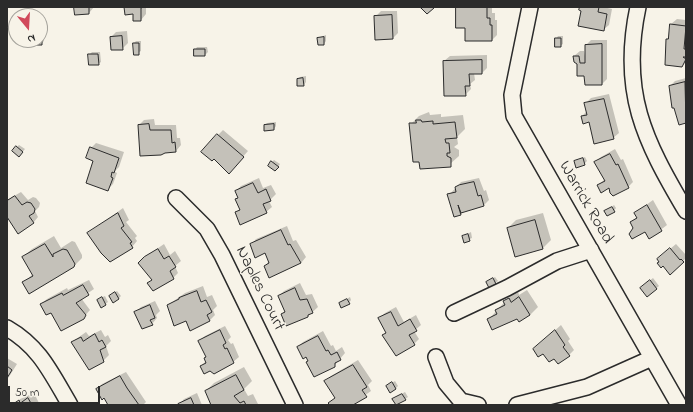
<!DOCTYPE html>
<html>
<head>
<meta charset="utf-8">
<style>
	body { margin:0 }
	#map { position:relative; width:693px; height:412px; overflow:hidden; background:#f7f3e8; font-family:"Indie Flower",sans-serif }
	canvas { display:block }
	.frame { position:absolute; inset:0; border:8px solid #2b2b2b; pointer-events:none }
	.north { position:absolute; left:8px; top:8px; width:40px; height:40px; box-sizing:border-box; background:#f7f3e8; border:1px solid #a5a39c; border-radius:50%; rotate:162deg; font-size:11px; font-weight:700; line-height:16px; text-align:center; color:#2b2b2b }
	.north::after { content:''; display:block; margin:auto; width:14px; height:18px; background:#d1495b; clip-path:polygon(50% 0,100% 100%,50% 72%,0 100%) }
	.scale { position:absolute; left:8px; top:386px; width:92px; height:18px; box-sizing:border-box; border:2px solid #2b2b2b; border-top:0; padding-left:5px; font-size:12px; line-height:14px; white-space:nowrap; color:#2b2b2b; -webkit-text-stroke:3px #f7f3e8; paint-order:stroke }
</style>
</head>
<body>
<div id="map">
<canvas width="693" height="412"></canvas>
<div class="frame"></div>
<div class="north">N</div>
<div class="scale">50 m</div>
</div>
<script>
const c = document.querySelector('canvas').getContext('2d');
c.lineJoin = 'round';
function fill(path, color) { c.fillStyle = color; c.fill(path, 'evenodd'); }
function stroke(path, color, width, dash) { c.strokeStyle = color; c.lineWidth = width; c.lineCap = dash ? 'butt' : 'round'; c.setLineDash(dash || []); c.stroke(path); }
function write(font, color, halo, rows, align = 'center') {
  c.font = font + ' "Indie Flower",sans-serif'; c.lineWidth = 3; c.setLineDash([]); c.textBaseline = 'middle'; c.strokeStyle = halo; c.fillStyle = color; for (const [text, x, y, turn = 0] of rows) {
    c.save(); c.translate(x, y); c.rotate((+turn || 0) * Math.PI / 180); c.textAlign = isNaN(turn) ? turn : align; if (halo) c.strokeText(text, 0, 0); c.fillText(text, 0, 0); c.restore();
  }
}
fill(new Path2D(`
	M75,7h19l-5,6z
	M125,7h21v7l-5,6z
	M457,7h35v6h3v7h2v15l-5,5 -26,-13z
	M581,7h22l9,2 -3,16 -6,5z
	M381,11h16l1,22 -5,5 -17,1 -1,-22z
	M30,16h13v8l-3,2v-10z
	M677,19l9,1v42l-4,4 -15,-27 3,-2 1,-13z
	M127,31l1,12 -6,6 -11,-12 5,-5z
	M40,35h4v6l-3,3 -7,-4h6z
	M326,35v6l-2,3 -6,-6z
	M558,36h5v8l-3,2 -4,-7z
	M591,40h16v39l-5,5 -17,-9 -11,-19 6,-5h4l1,5 1,-11z
	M136,41h5v10l-6,3 -1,-11z
	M197,47h10l1,5 -3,3h-10v-5z
	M92,52h8l1,10 -3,2 -9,-9z
	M487,55v13l-5,5h-8l1,7 -5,4 1,5 -6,6 -21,-34 6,-5z
	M306,76v6l-2,3 -6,-6 2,-2z
	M686,78v44l-7,2 -9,-38 5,-5z
	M609,94l10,39 -6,5 -31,-22 5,-5 -2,-7 6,-6z
	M429,112l1,3 11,-1v3l22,-2 2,14 -8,8 1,7 -4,3 5,3v6l-9,8 -39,-40 8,-8z
	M154,119l1,6h21l1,13h3l1,7 -5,6 -37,-26 5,-5z
	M276,122v4l-2,3 -9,-4 2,-2z
	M223,130l25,21 -14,16 -16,-32z
	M96,143l28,9 -5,15 -3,3 -1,2 2,1 -4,11 -5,5 -17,-41z
	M19,145l6,4 -6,7 -6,-5z
	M615,149l6,11 2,-1 10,23 -5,5 -30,-2 7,-6 -9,-17 5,-5z
	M585,157l2,4 -3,3 -9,-2z
	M274,160l6,4 -2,3 -6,-5z
	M259,178l4,10 8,-3 5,9 -7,7 3,6 -6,5 -30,1 4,-4 -4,-9 3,-3 -3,-6 5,-5z
	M479,178l5,13 2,-1 3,10 -5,5 -20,6 -4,4 -11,-20 12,-13z
	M21,192l7,8 5,-3 3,1 4,5 -1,4 -4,4 3,6 -5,6 -26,-7v-16z
	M653,200l14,25 -17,13 -5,-8h-11l-3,-8 6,-5 -2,-4z
	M614,205l2,3 -2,3h-8z
	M123,208l6,12 -3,2 11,14 -2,2 2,3 -5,6 -43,-14z
	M543,213l8,27 -8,8 -27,8 -8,-28 8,-8z
	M287,226l6,15 3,-1 10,17 -5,6 -36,3 4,-5 -3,-9 -15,-7 5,-6z
	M471,232l1,6 -7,3 -2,-5z
	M54,236l7,12 11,-7 3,1 7,13v3l-9,9 -50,16 10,-9 -10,-17 9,-8z
	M164,244l6,11 5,-4 6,10 -6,5 3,7 -5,5 -25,5 5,-4 -8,-22z
	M676,244l10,11v3l-16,16 -7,-9 1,-11z
	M495,277l3,4 -3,2 -5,-3z
	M653,278l6,8 -12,10 -4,-10z
	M89,280l5,9 -13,9 9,12 -7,8 -42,-14 6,-5 20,-11 1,2z
	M300,283l6,12 6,-1 6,13 -10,9 -26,-2 4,-4 -7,-14 5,-5z
	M203,286l4,11 5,-2 5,11 -4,4 2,5 -5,5 -24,-1 -18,-14 17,-12z
	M527,290l11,17 -8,8 -11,5 -1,-2 -30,2 24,-26 6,-3 1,4z
	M117,291l4,5 -3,3 -6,-5z
	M105,296l3,6 -7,5 -1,-9z
	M350,297l1,3 -2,3h-9z
	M155,301l5,10 -4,4 1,3 -5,6 -17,-11 6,-6z
	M396,307l8,15 12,-7 5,10 -7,6 5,8 -5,5 -31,-8 4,-4 -8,-14 6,-5z
	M561,325l9,14 -2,2 6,9 -5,5 -15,2 -20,-8z
	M225,326l6,11 -3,3 3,4 2,-1 6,14 -6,5 -32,4 5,-5 -1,-3 2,-2 -8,-15 6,-5z
	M101,330l4,7 3,-2 3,6 -5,5 3,9 -6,6 -31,-19 14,-10 3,4z
	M323,331l8,15 2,-1 3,6 6,-4 3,6 -11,13 -25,-5 -11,-14 5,-5z
	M7,358l10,6 -10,16z
	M358,360l14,21 -4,4 3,6 -20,14h-20l-1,-2 6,-6 -10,-16 5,-5z
	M244,367l8,14 -8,8 4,7 5,-2 5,10 -44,1 -8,-14 8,-8z
	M126,372l20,30 -3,3h-34l-4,-8 -8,-8 5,-5z
	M395,381l3,5 -3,3 -8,-3z
	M405,392l3,5 -3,2 -9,-2z
	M34,393l6,12h-25l5,-6z
	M197,393l5,12h-23l5,-6z`), '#0003');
const building = new Path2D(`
	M74,7h15v7l-14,1z
	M112,7h31l-2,1v13h-8v-7l-8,1 -1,-8z
	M422,7h11l1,1 -7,6 -6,-6z
	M456,7h31v11h3v7h2v16h-27v-13h-9z
	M580,7h19l-1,5 9,2 -3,17 -26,-5 3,-15 -2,-1z
	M392,15l1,24 -18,1 -1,-24z
	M670,24l16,2 -2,23h2v8h-3l3,2 -4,8 -17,-2 1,-26h2z
	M122,36l1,14h-12l-1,-13z
	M40,37h2v8h-9v-5h7z
	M324,37v8h-6l-1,-7z
	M555,38h6v9h-6z
	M133,43h6v12h-5z
	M602,44v41h-17l-1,-9h-7v-12l-3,-2 -1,-6h6l1,7h5v-18z
	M194,49h11v7h-11z
	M88,54h10l1,11h-10z
	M482,60v14h-13l1,12h-5l1,10h-22l-1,-35z
	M303,78l1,8h-7v-7z
	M685,82l1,41 -7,2 -5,-17h-2l-3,-22z
	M604,99l10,40 -20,5 -5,-22 -6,2 -2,-8 6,-1 -3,-12z
	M416,120h5l1,2 11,-1v3l22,-2 2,16 -12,1 1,4h3l1,10h-3v3l4,2v9l-31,2 -1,-7h-6l-4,-39h7z
	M149,124l1,6h21l1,13 3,-1 1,10 -11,1 -4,2 -21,1 -2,-31z
	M274,124v6l-10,1v-6z
	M217,134l27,23 -15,17 -15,-15 -2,2 -11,-9z
	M16,146l7,6 -4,5 -7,-6z
	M90,147l29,11 -5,15 -2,-1 -1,5 2,1 -5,13 -22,-8 7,-22 -7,-3z
	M610,154l6,11 2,-1 11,24 -16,8 -3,-3 -1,-5 -8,5 -4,-8 8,-4 -11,-19z
	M583,158l2,7 -9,3 -2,-7z
	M271,161l8,6 -4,4 -7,-5z
	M474,182l4,14 3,-1 3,11 -23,7 -3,-8 3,10 -7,2 -7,-23 9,-2 -1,-5 4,-2z
	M253,183l5,10 8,-4 5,12 -8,3 4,9 -27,12 -5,-13 5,-2 -5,-11 3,-1 -3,-7z
	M15,196l7,9 5,-3 4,1 4,6 -1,4 -5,3 5,7 -16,11 -11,-17v-16z
	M647,205l15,26 -13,8 -4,-7 -13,7 -3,-5 4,-6 -3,-6 7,-4 -3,-5z
	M612,207l3,5 -8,4 -3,-5z
	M118,213l6,13 -3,2 11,14 -2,1 3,5 -23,14 -9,-9 -14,-20z
	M535,220l8,29 -28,8 -8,-29z
	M281,230l7,15 2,-1 11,19 -32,15 -5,-12 5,-3 -4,-10 -10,5 -5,-14z
	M468,234l2,7 -6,2 -2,-7z
	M45,244l8,13v-3l10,-5 4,1 8,14 -1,3 -45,27 -7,-12 11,-6 -11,-19z
	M670,248l10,12 1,-1 3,3 -14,13 -7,-9 -2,2 -4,-5 2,-1 -2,-3z
	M158,249l6,10 5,-3 7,11 -6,4 4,8 -21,12 -6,-8 5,-3 -14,-17 6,-6z
	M493,278l3,6 -7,4 -3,-6z
	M650,280l7,9 -10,8 -7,-9z
	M83,285l6,10 -13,8 10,12 -2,4 -23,12 -10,-18 -5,2 -6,-11 22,-11 1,2z
	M295,288l5,12 7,-1 6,14 -5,2v2l-22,9 -5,-12 4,-2 -7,-16z
	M197,291l4,11 5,-2 6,12 -5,3 3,6 -20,10 -4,-10 -12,5 -7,-21 12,-6v-1z
	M115,292l4,7 -6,4 -4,-7z
	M102,297l4,8 -5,3 -4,-8z
	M519,297l11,18 -11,7 -2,-3 -25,11 -5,-11 10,-5 -2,-4 10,-5 -2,-4 6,-3 2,4z
	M347,299l3,5 -9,4 -2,-5z
	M150,305l5,13 -5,2 3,5 -11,4 -8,-17z
	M391,312l7,14 12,-7 7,12 -8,4 6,10 -19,11 -14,-21 4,-2 -8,-15z
	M220,330l6,13 -3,2 2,4 2,-1 7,15 -20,11 -4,-3 -6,3 -4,-8 6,-3 -2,-5 2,-1 -8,-16z
	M555,330l10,15 -2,2 7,9 -12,8 -4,-5 -5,3 -6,-8 -5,3 -5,-8z
	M95,334l4,8 3,-2 4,7 -6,3 4,12 -15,8 -18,-28 10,-5 2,4z
	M318,336l8,15 2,-1 3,5 6,-3 4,8 -6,3v4l-21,10 -8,-15 2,-1 -2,-4 -3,2 -6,-12z
	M353,365l14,22 -5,3 5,7 -14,8h-23l-2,-2 7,-5 -11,-17z
	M7,366l5,4 -5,8z
	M236,375l8,15 -10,6 6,7 4,-2 2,4h-35l-6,-14z
	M120,376l7,12 12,17h-31l-4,-7 -2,2 -6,-11z
	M392,382l4,7 -6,4 -4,-7z
	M402,394l4,6 -10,5 -4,-6z
	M28,398l4,7 -19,-1 6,-4 1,3z
	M191,398l3,7h-16v-1z`);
fill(building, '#c4c1b9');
stroke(building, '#2b2b2b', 1);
const minor = new Path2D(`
	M530,7l-18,88 2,21 165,289
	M638,7c-18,85 6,133 48,204
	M176,198l31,31 15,26 73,150
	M454,313l53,-25 50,-27 34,-11
	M7,328c33,19 44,45 63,77
	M436,357l10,26 15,18 17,4
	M517,405l70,-18 65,-29`);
stroke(minor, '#2b2b2b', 18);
stroke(minor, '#f7f3e8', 15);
write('17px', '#2b2b2b', '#f7f3e8', [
	["Warrick Road",585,203,60],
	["Naples Court",259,289,64]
]);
</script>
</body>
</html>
